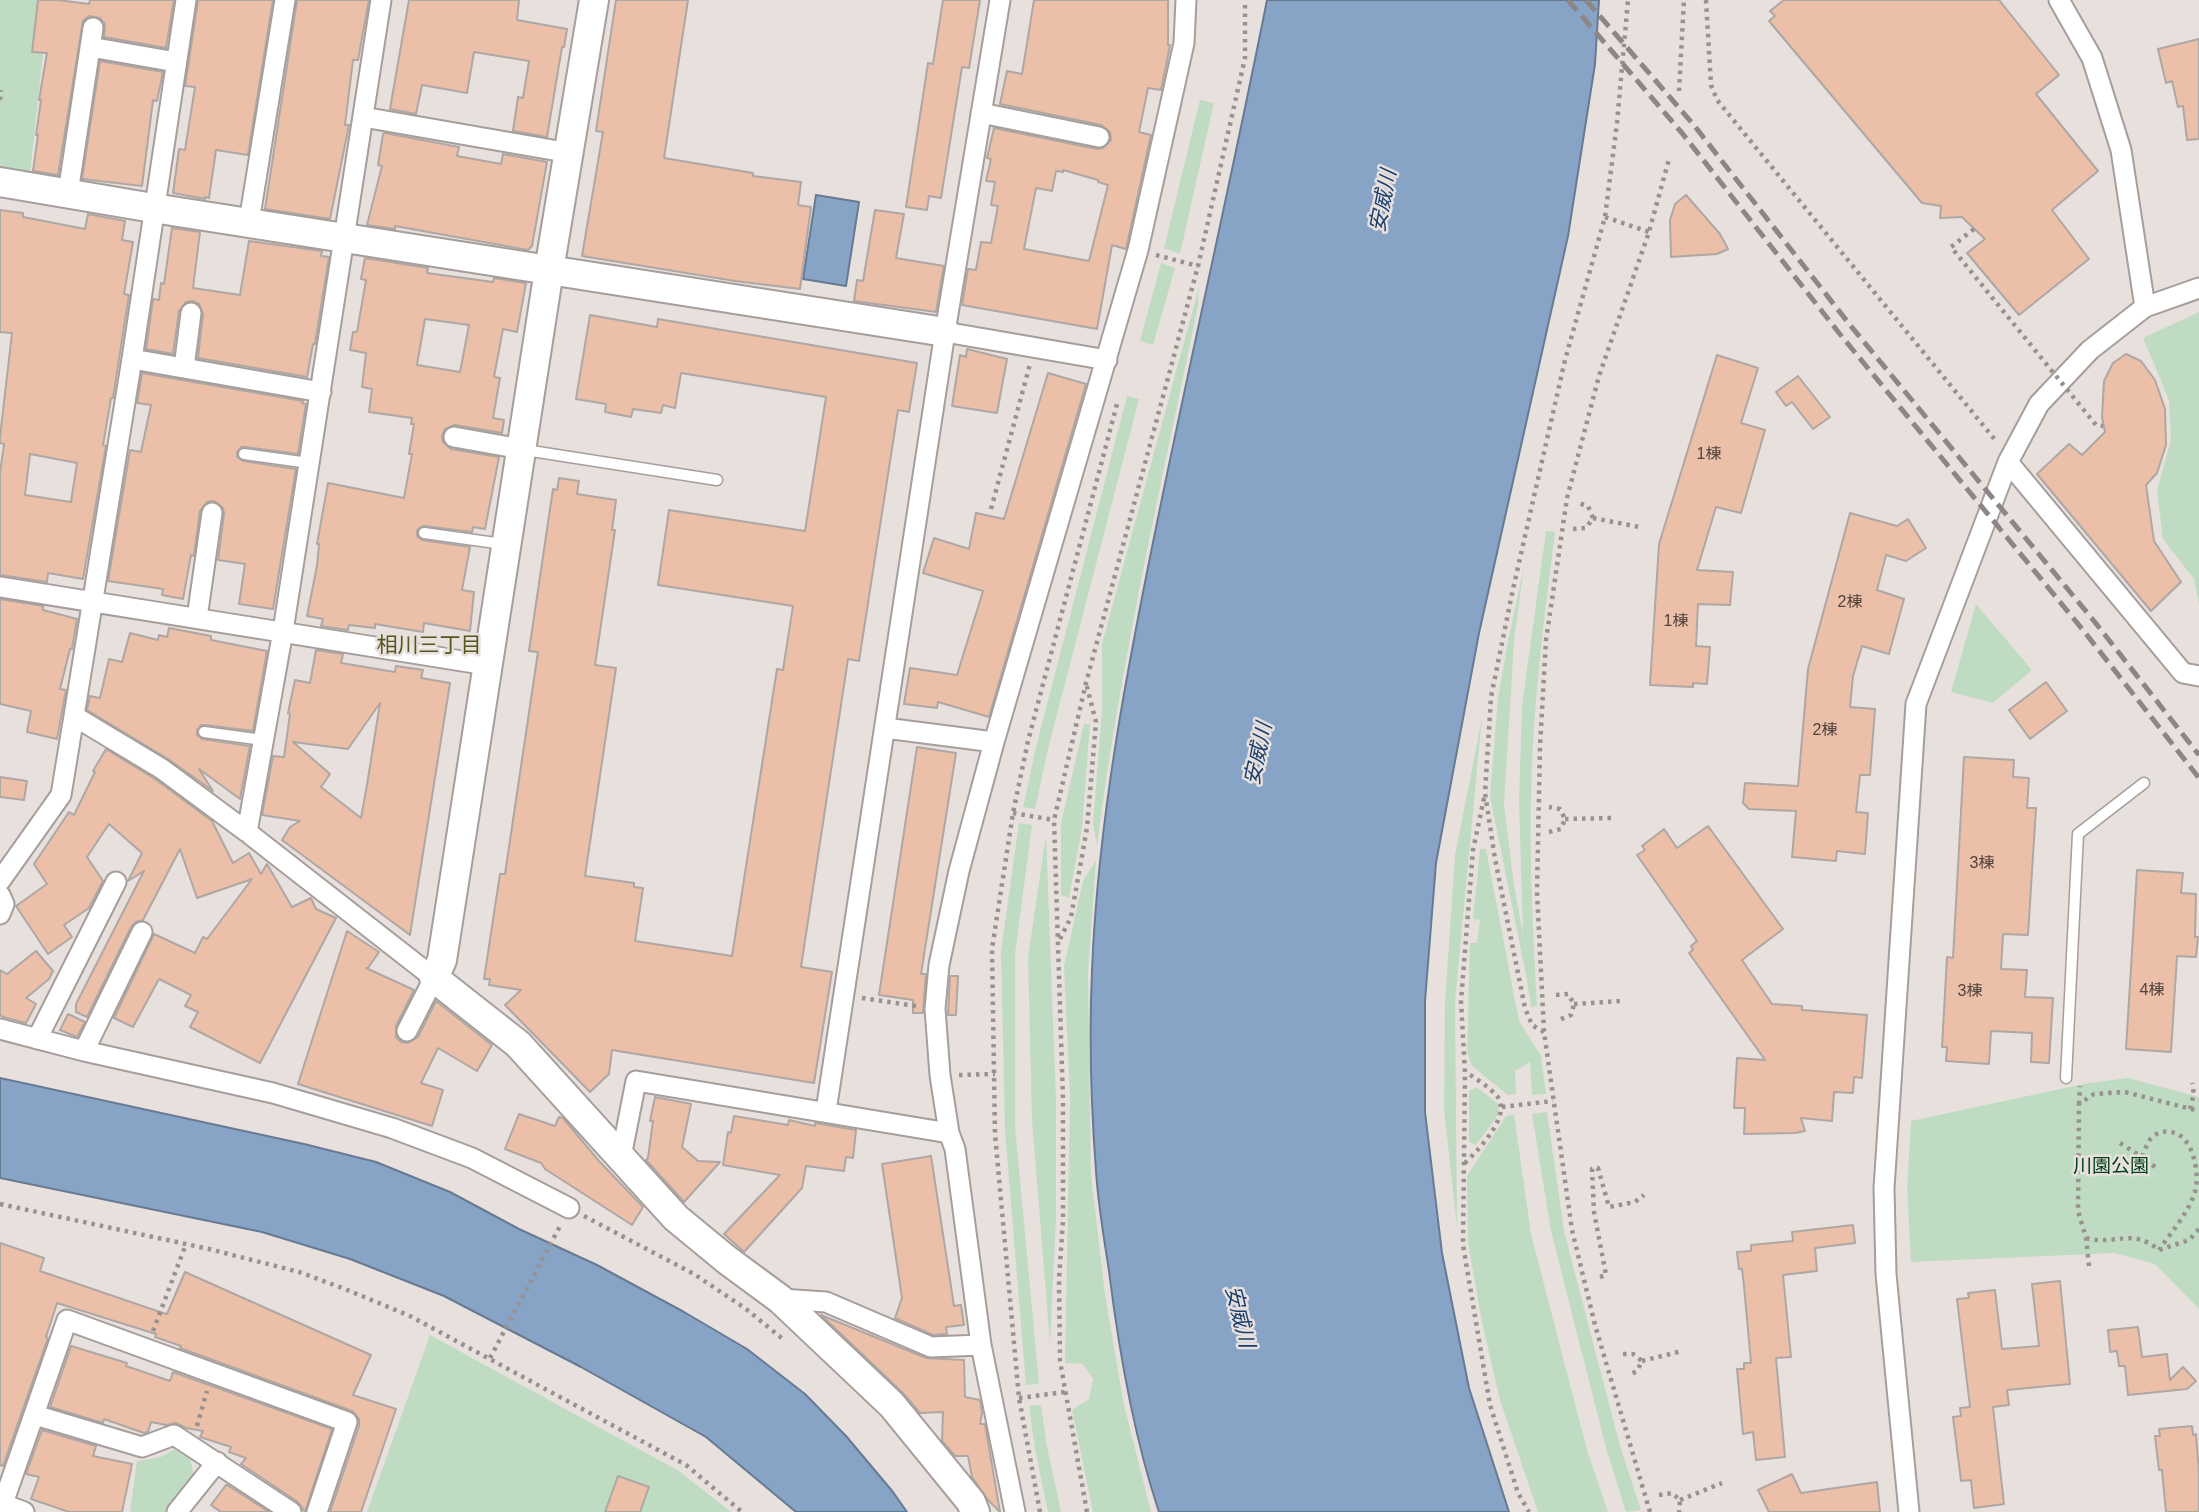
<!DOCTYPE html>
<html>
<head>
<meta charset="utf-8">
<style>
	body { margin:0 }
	canvas { display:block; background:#e8e0dd }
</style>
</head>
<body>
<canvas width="2199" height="1512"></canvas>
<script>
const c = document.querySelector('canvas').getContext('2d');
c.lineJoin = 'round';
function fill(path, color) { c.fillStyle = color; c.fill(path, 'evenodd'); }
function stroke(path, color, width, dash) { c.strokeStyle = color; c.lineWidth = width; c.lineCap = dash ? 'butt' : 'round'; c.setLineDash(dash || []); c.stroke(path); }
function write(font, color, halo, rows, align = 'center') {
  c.font = font + ' Arial,"Noto Sans JP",sans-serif'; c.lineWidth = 5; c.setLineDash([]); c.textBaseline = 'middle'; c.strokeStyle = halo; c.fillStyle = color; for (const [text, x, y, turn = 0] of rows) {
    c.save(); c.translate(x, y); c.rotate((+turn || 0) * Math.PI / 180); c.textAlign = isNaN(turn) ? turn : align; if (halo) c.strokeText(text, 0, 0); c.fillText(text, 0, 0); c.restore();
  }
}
fill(new Path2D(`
	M0,0h49l-19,173 -30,-6z
	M1200,100l14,3 -34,151 -16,-6z
	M1161,263l14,5 -22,77 -13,-4z
	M1199,287l-1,19c-37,179 -78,358 -101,540l-4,-22 9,-115v-65z
	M2199,312v292l-5,-25 -31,-40 -6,-49 14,-50 -2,-40 -26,-62z
	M1127,396l12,3 -90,346 -14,64 -12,-2 14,-64z
	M1546,531l9,1c-9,71 -18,141 -22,212 -5,87 -1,175 4,262l-6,1 -4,-27 -37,-184 8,-98 10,-57 16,-74 -10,74 -10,164 10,80 9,49 -4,-134 3,-94z
	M1976,604l56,66 -39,33 -42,-11z
	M1482,718l-27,283 2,226 -13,-118 1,-107 10,-147z
	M1084,724h6l-8,104 -13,70 -8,-3v-72z
	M1019,823l13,2 -17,129v172l24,258 -13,1 -21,-254 -4,-180z
	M1046,835l10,266v118l-6,125 -18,-224 -4,-163z
	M1480,849h6l33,172 22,35 5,38 -14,1 -2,-33 -15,9 1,23 -8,1 -36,-29 -5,-14 3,-109h7l3,-23 -7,-1z
	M1096,860l-8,114 3,200 14,121 19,110 27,107h-58l-21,-102 17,-11 4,-20 -10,-15 -18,-1 5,-265 -6,-132 19,-85z
	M2128,1078l71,19v212l-44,-45 -41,-11 -203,9 -4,-73 4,-68 177,-38z
	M1476,1087l23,17 -1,11 -22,30 -7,-3v-51z
	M1547,1112l17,119 56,215 21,64 -15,2 -20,-64 -55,-217 -19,-117z
	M1514,1114l17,120 56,216 21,62h-70l-38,-112 -18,-78 -14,-79 -1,-67 39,-60z
	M430,1335l249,136 52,41h-364z
	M1041,1405l6,42 14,65h-13l-13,-63 -6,-43z
	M174,1449l16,10 4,17 -26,36h-38l7,-51 24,-4z`), '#bfdcc3');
const water = new Path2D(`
	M1267,0h332l-4,64 -27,172 -89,397 -43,230 -11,138v111l17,141 27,135 40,124h-350c-26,-78 -40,-160 -50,-241 -5,-33 -11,-67 -13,-100 -5,-66 -7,-134 -4,-200 6,-154 36,-307 67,-458 35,-171 74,-341 108,-513z
	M816,195l43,7 -13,84 -43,-7z
	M0,1078l304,66 72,18 74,30 69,37 78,36 87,47 63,37 58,45 41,42 47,56 14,20h-111l-90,-75 -125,-70 -137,-71 -94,-37 -88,-27 -262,-54z`);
fill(water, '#87a3c6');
stroke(water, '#687a92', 2);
const building = new Path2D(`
	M38,0h20l31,4 1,-4h84l-8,48 -62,-11 1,-13 -5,-6 -11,-2 -6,5 -25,154 -25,-4 5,-36h-2l5,-35h-2l8,-47 -15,-1z
	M198,0h75l-25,155 -32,-5 -7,48 -4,-1v2l-32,-6 6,-44 6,1 10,-63 -10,-1z
	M297,0h72l-11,60h-5l-8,65h4l-19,94 -65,-10z
	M409,0h110l-2,20 50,9 -3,18h-2l-15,90 -34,-6 5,-34 5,1 6,-37 -55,-9 -7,41 -45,-8 -6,29 -26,-5z
	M616,0h72l-24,158 89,15v3l48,6 -3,23 13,2 -11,82 -65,-8 -153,-25 21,-124 -7,-1z
	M943,0h37l-11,68 -7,-1 -21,131 -12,-2 -2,14 -21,-3 22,-144 5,1z
	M1034,0h134v45h2l-4,21 -5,24 -13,-2 -9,44 12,3 -25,114 -14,-4 -15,84 -135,-24 6,-36 8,1 5,-28 10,1 7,-37 -7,-1 4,-23 -9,-1 5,-22 -4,-1 7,-30 103,21 6,-1 8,-8 -1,-8 -9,-7 -101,-21 7,-33 15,3zM1063,170l35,10v2l10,3 -19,76 -65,-12 12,-61 16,3 4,-20 7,1z
	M1784,0h215l60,75 -23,19 62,77 -46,39 37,49 -70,56 -52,-62 18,-14 -23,-22 -22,1 1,-12 -19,-3 -153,-182 6,-5 -5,-5z
	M2199,39v100l-12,1 -4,-34 -5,1 -6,-26 -6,2 -8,-34z
	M100,61l63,11 -6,29 -4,-1 -11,86 -60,-7z
	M385,133l74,14 -2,9 44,8 2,-10 44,8 -15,84 -4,4 -133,-24v3l-28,-4 15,-59 -4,-1 5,-31z
	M1686,195l34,39 8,15 -11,5 -46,3 -1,-37 5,-16z
	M0,210l23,3v4l62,12 3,-15 37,7 -3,19 11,2 -9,52 5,1 -16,103h-2l-8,47 3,1 -23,133 -35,-6 -1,9 -47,-7v-102l4,-29 -4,-1v-6l12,-104 -12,-1zM30,454l47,9 -6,39 -46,-7z
	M875,210l29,4 -8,44 48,8 -8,46 -82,-11 3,-21 6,1z
	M172,228l28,4 -7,56 47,7 9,-54 73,10 -1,5 8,1 -14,87h-2l-6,33 -109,-19 5,-44 -4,-10 -6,-3 -7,1 -7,9 -6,43 -27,-5 7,-50 6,1 2,-17 3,1z
	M365,258l63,10 -1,5 66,9 1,-4 32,5 -9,49 -14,-3 -9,48 6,1 -7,40 11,2 -2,13 -47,-8 -10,4 -3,7 1,6 8,7 48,8 -14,72 -12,-2 -1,5 -48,-6 -5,2 -2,3v5l5,4 48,7 -8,43 12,2 -4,39 -46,-8 -1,9 -48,-8v4l-26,-3 -1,5 -27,-4 2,-7 -16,-3 10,-50 2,-22h-2l11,-61 76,15 8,-44h-3l5,-30h-3l1,-6 -43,-6 3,-23 -10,-2 4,-34 -16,-3 3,-18h4l9,-52 -5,-1zM425,319l44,6 -9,47 -43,-7z
	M590,315l67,12 1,-8 259,44 -8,49 -11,-2 -39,251 -11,-2 -47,308 31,5 -18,111 -202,-33 -3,24 -19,18 -85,-87 16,-15 -32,-5 1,-6h-6l16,-105h5l33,-222 -9,-1 24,-162 4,1 2,-12 20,3 -2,13 39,6 -4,30h3l-20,135 21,3 -31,208 49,7v4l9,1 -8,53 97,15 45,-287 6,1 10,-64 -135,-21 11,-75 136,21 21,-134 -145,-24 -6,35 -12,-3 -2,8 -28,-4 -2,8 -26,-5 1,-8 -30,-5z
	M967,349l40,10 -10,54 -45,-7 8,-51 6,2z
	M2126,354l15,7 14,19 10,29 1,36 -9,28 -11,12 8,56 27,41 -30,29 -114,-137 32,-30 13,11 23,-23 -3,-15 2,-36 9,-18z
	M1717,355l41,13 -17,55 24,7 -24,83 -25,-6 -19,63 36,2 -3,33 -32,-1 -2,42 14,1 -3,37 -14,-1v4l-43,-2 9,-141z
	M142,373l161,28 -1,2 4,1 -8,50 -53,-7h-4l-4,5v5l6,4 53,8 -23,140 -34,-5 6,-40 -27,-4 6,-46 -1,-6 -9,-7 -7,1 -7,9 -6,45 -3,-1 -8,44 -21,-4 1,-6 -55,-8 22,-131 11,2 10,-47 -14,-2z
	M1048,373l38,11 -97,333 -51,-15 -1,6 -33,-4 6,-36 47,7 26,-84 -60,-18 11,-35 35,11 7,-36 28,6z
	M1798,376l32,41 -17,12 -21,-27 -6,4 -10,-14z
	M1850,513l47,13 11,-7 18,29 -20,13 -20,-6 -9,35 27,9 -15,55 -27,-8 -9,30 -3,31 25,2 -5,66h-10l-4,37 12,1 -3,41 -28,-3 -1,10 -44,-4 4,-46 -47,-2 -6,-6 2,-20 53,3 10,-117z
	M0,599l43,7v4l34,9 -5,30h-2l-10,40 6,1 -9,49 -30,-7 4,-21 -31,-7z
	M169,628l42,8v4l56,11 -14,80 -48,-6h-4l-4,5v5l5,4 48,7 -10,53 -41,-30 14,22 -45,-32 -81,-49 3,-14 10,2 9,-39 13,3 8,-29 28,7 1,-5 8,2z
	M316,650l27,4 -2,9 54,9 1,-6 27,4 -2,8 29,5 -40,252 -128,-95 8,-13 10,-6 -38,-6 11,-59 11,1 6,-43 -2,-1 7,-33 15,3zM380,703l-13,82 -6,33 -40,-31 9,-13 -37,-32 55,7z
	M2046,682l21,29 -37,28 -21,-29z
	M917,747l39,6 -35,221h5l-3,39h-10v-13l-34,-5z
	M106,749l49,30 57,42 21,42 16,-10 12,21 6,-10 25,43 19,-9 5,11 20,9 -76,145 -70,-36 8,-15 -13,-6 6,-11 -32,-16 -26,48 -19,-9 40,-84 41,19 8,-16 4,2 45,-60 -55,19 -17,-49 -37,71 -7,2 -5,5 -44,90 -11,-5v-8l68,-133 -16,10 14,-28 -33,-29 -22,33 16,24 -14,27 -25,17 8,12 -24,17 -32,-48 31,-22 -13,-20 35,-52 5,3 21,-43 -2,-1z
	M1964,757l50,3 -1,17 16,1 -2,30h9l-8,127 -25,-1 -2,35 26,1 -2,27 28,1 -4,65 -18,-1 1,-29 -41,-2 -2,33 -43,-3 1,-14h-5l5,-90 6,1z
	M0,777l27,4 -3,19 -24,-3z
	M1708,826l75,103 -41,31 30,44 30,2v4l65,5 -5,63 -8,-1 -1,16 -19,-1 -2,29 -31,-3 4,13 -10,2 -51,1 1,-26h-11l3,-50 28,2 -76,-107 4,-3 -2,-4 6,-5 -60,-86 8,-5 -3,-4 22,-17 13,19z
	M2137,870l46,3 -2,20 15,1 -1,43h3l-2,20 -19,-1 -6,96 -45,-3z
	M347,931l32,21 -11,16h-2l48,22 -18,36v11l5,5 7,1 10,-6 18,-36 56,44 -15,26 -39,-23 -17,35 22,7 -11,36 -134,-42z
	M36,951l17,20 -4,8 -23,19 10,6 -10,19 -23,-6 -3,-2v-45l7,4z
	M950,976h8l-2,39h-8z
	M68,1014l17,8 -8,15 -17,-7z
	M655,1097l36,7 -9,43 16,14 22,1 -36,40 -38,-42 2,-2 5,-37h-3z
	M519,1114l36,12 4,-9 4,1 36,43 44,46 -11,18 -87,-56 -4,-6 -36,-14z
	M734,1116l54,9 1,-5 26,6v-3l41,7 -3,28 -7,-1 -2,14 -38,-5 -4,22 -58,64 -20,-18 56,-59 -57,-10 5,-33 3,1z
	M931,1156l23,150 7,-1 3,20 -18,2 1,7 -14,1 -38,-17 7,-20 -20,-134z
	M1853,1225l2,18 -40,5 2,23 -34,4 8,82 -15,1 9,99 -29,3 -3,-28 -10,2 -6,-65h7v-6h7l-7,-77 -2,-17h-3l-2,-17 14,-1v-6l42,-4 -1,-9z
	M0,1243l44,15 -4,13 123,42 4,1 18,-42 186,83 -18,40 43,14 -35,103h-31l29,-86v-7l-7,-8 -172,-63 1,-2 -26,-9 1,-3 -99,-31 -11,34 2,1 -45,128 -3,-1z
	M2060,1281l10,103 -63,6 2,15 -16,2 11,97 -30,4 -3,-28 -10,1 -8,-64 8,-1 -1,-8 10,-1 -13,-108 12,-1 -1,-5 27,-3 7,59 37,-3 -7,-62z
	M821,1315l105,43 38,2 1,37 15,3 2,13 -2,11h5l15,88 -12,-12 -16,-23 -4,-21h-13l-13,-15 1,-29 -23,1 -17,-20z
	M2138,1327l4,30 25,-3 3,26 13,-13 13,14 -9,8 -59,6 -3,-29h-6l-2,-15 -7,1 -2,-22z
	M71,1346l56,17 -1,3 44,15 3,-9 159,57 -27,83 -7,-10 -57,-38 5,-6 -17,-6 2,-5 -31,-10 3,-6 -17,-3 -10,-5 -10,2 -15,-3 -3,10 -4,1 -40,-14 -1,4 -53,-16z
	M2192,1426l1,9 3,-1 3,38v40h-33l-4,-42h-3l-4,-34h5l-1,-7z
	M42,1430l54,16 -3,10 39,8 -10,48h-53l-38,-13 8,-22 -13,-3z
	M1792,1474l9,19 76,-11 3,30h-111l-11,-22z
	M618,1476l31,11 -9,25h-35z
	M226,1485l3,1 40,26h-48l-10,-7z`);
fill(building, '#ecbfa8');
stroke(building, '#aea7a4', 2);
const lane = new Path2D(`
	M525,450l192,30
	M244,454l65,9
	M424,533l79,11
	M204,732l59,8
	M2066,1078l12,-244 66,-51`);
const street = new Path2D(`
	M186,0l-54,359 -58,357 88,53 85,63 187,146 -27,53
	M2059,0l33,58 29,92 24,157
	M90,47l86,15
	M981,113l118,24
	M363,117l207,36
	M68,193l25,-165
	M249,222l36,-222
	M945,332l162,28
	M132,359l189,33
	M184,368l7,-55
	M454,437l67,12
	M2008,462l175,211 16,3
	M0,587l487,78
	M197,618l15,-105
	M885,728l109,14
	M247,832l36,-201 98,-631
	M0,881l61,-86 13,-79
	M0,895l4,9 -4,10
	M0,1029l84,22 189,42 119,35 80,30 97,50
	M37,1039l79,-157
	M84,1051l58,-119
	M826,1111l119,-779 55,-332
	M621,1157l15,-76 313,52
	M780,1299l46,3 105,45 50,-2
	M35,1415l107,32 32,-12 117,77
	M3,1504l21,8
	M0,1512l67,-192 280,102 -30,90
	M177,1512l40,-50
	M1015,1512l-34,-167 -26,-196 -6,-16 -9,-58 -5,-66 4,-44 20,-94 35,-129 144,-492 46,-207 2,-43
	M1909,1512l-23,-238 -2,-86 32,-484 92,-242 31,-58 51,-54 55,-43 54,-19`);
const secondary = new Path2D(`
	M594,0l-45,270 -107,690 -8,18 84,66 158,174 51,42 53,39 112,106 79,97 4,10
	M0,182l153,26 792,124`);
stroke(lane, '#a59e9a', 13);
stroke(street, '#a59e9a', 23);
stroke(secondary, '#a59e9a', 32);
stroke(new Path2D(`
	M1706,0l5,85 6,15 279,341
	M1679,91l5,-91
	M0,100l1,-10
	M1605,217l44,15
	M1156,255l42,11
	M991,509l39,-145
	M1593,518l46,9
	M1573,529l13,-1 7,-10 -5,-12 -10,-3
	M1484,798l-11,52 -12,151 4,71 -2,173 27,160 28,88 11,19
	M1013,813l41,7
	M1565,819l47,-1
	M1549,832l12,-3 4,-10 -5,-10 -11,-2
	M1060,939l11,-22 16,-89 9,-106 -10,-39
	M1556,995l12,-1 6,10 -3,11 -12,5
	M862,998l54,8
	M1574,1004l47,-3
	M1544,1032l-12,-7 -7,-17 -30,-149 -10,-66 6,-96 22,-108 52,-229 40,-143 12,-94 11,-123
	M959,1075l36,-1
	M2079,1104l1,-18
	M1502,1107l51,-6
	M2190,1109l4,-15 -2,-11
	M2120,1143l22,14
	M1465,1163c13,-13 49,-49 31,-68 -8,-9 -20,-16 -30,-23
	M2155,1167l-13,-10c2,-5 4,-11 7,-16 2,-4 8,-8 13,-9 29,-5 37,34 34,56 -5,22 -24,43 -37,62
	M0,1204l209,45 90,23 46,17 65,27 276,149 56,47
	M584,1216l110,58 52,35 38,31
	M2086,1238c30,8 45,-11 73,12l30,-10 10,-11
	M2089,1266l-3,-28 -8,-27 1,-107 15,-10 31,-2 74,19
	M1600,1277l6,-2 -12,-63 -2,-43 6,-1 11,39 26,-5 9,-7
	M153,1331l33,-87
	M1623,1354h10l9,7 -5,10 -8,4
	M490,1358l70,-132
	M1642,1361l40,-10
	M1019,1398l46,-6
	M197,1426l10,-35
	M1659,1495l13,-2 8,7 -1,12
	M1680,1500l42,-17
	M1040,1512l-21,-114 -24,-264 -3,-185 21,-136 15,-72 89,-337
	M1087,1512l-27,-151 -1,-82 4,-59v-120l-9,-280 32,-137 112,-417 47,-208v-58
	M1650,1512l-55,-187 -23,-95 -28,-198 -7,-140 3,-146 6,-106 21,-142 32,-122 50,-144 20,-73`), '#98928f', 4.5, [3.5, 5]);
stroke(lane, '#fff', 10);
stroke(street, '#fff', 19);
stroke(secondary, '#fff', 28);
stroke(new Path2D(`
	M1568,0l114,133 157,200 244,297 116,148
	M1586,0l107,124 157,201 244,296 105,134`), '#8c8684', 5, [14, 7]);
stroke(new Path2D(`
	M1974,229l-23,18 145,178 7,1`), '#98928f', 4.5, [3.5, 5]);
write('16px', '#52443e', null, [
	["1棟",1709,455],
	["2棟",1850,603],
	["1棟",1676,622],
	["2棟",1825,731],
	["3棟",1982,864],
	["4棟",2152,991],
	["3棟",1970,992]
]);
write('19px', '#024119', '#e8e0dd', [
	["川園公園",2111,1167]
]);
write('italic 21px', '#183f6d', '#e8e0dd', [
	["安威川",1384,201,-79],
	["安威川",1259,754,-78],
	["安威川",1239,1317,76]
]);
write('21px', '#53571c', '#e8e0dd', [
	["相川三丁目",429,646]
]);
</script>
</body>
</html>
